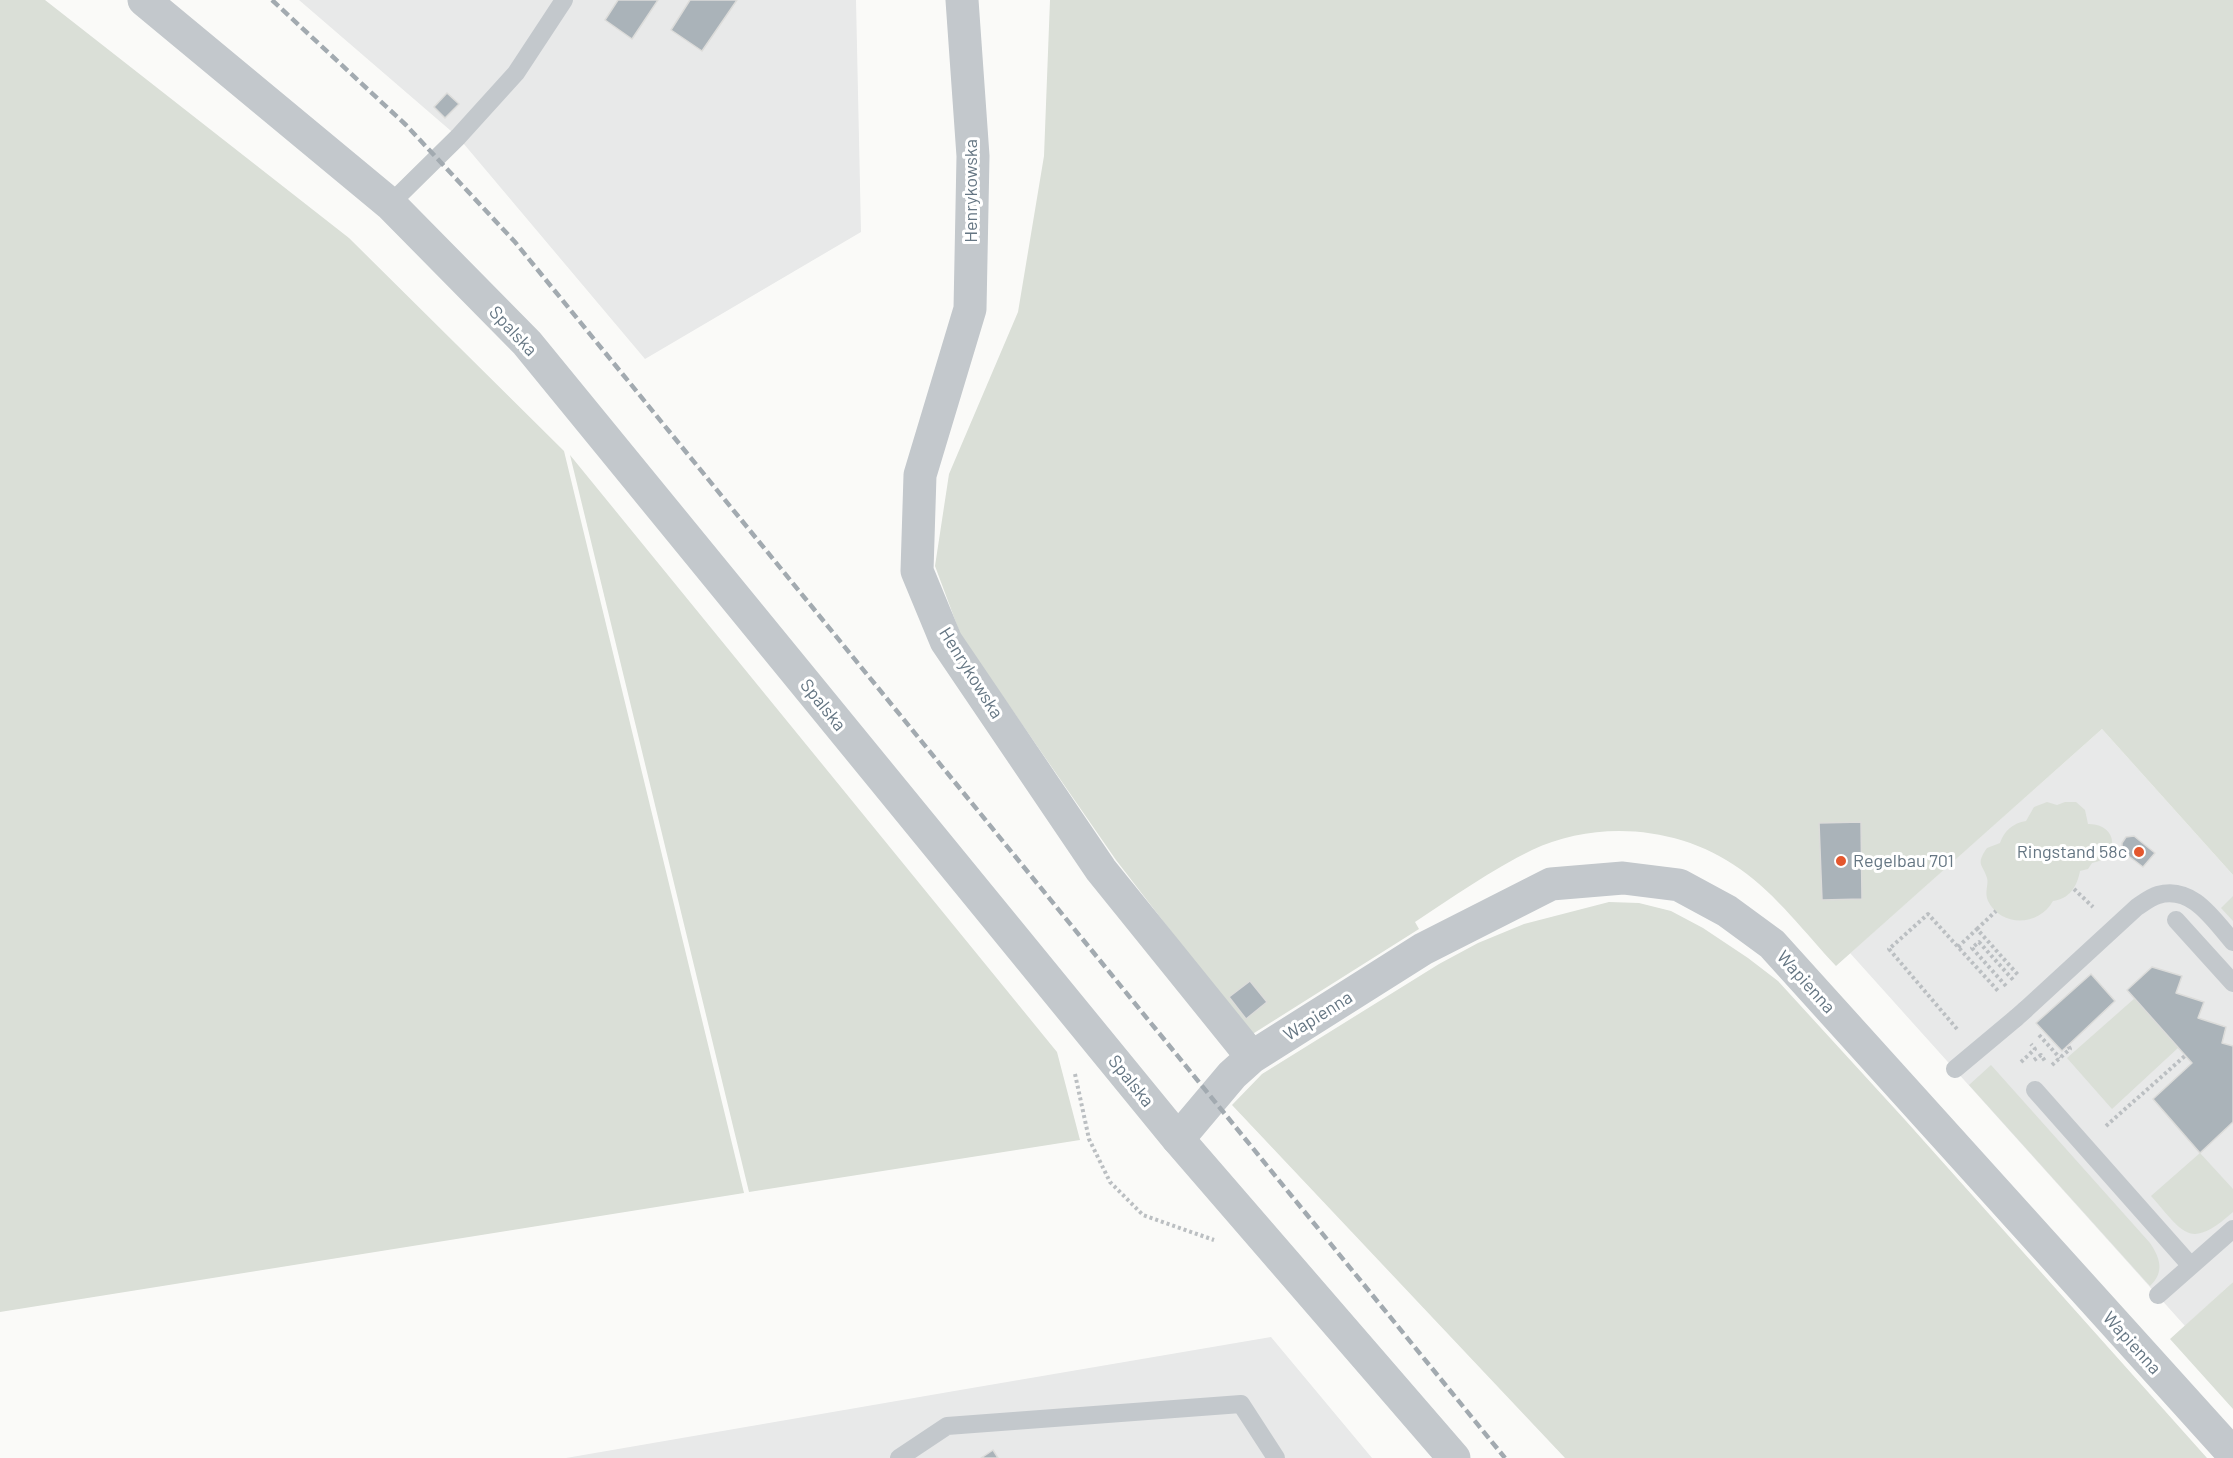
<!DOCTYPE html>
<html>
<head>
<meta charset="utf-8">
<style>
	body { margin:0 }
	canvas { display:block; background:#fafaf8 }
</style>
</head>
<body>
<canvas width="2233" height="1458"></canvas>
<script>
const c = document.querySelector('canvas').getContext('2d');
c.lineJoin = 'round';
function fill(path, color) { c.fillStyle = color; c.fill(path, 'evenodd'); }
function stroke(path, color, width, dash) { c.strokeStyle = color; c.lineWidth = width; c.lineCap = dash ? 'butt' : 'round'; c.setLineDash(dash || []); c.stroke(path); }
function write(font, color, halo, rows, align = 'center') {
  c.font = font + ' Barlow,sans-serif'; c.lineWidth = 6; c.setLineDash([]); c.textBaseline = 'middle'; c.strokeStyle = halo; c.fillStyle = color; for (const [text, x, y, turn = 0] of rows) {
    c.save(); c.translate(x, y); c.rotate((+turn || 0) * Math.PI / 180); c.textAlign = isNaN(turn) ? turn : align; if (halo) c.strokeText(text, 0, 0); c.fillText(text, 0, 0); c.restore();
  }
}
fill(new Path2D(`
	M299,0h557l5,232 -216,127 -187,-222z
	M2102,729l131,146v407l-48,44 -335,-373z
	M1271,1337l101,121h-806l400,-69z`), '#e8e9e9');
fill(new Path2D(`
	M0,0h45l304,238 215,213 180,742 -744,119z
	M1050,0h1183v875l-131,-146 -266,237c-31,-33 -59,-71 -96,-97 -59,-43 -143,-50 -208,-19 -41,20 -79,47 -117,72l4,7 -168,106 -135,-175 -155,-224 -26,-70 14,-92 69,-162 26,-156z
	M570,455l487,597 23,88 -331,52z
	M2047,802l10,3 8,-3h11l9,8 3,14c30,-1 33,34 4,39l-4,6 -8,2c-3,16 -11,28 -27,30 -14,25 -51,27 -65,0 -4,-9 1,-17 -1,-23 -4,-14 -12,-13 0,-30l13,-5c4,-12 13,-20 26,-22l8,-14z
	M2233,896v25l-12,-13z
	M1609,902l30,1 32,8 32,17 45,30 30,23 128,140 301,337h-642l-333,-353 30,-31 177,-110 39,-21 46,-19z
	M2135,998l44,49 -67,62 -45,-51z
	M1991,1065l159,178c10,15 15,29 0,43l-181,-201z
	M2200,1153l33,36v23c-44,39 -49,21 -82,-16z
	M2233,1282v127l-63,-70z`), '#dadfd7');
const building = new Path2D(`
	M618,0h40l-26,39 -27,-19z
	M690,0h47l-35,51 -31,-21z
	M447,93l12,11 -14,14 -11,-11z
	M1861,822l1,77 -40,1 -3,-77z
	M2134,836l21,17 -12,14 -21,-16v-8l4,-6z
	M2152,967l30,9 -6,17 28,9 -6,16 28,9 -4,16 11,3v76l-33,31 -47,-54 39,-36 -65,-73z
	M2091,974l24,27 -53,50 -26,-28z
	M1250,981l17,21 -21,17 -17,-22z
	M993,1450l5,8h-17z`);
fill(building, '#aab3b9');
stroke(building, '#dcdcda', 1.5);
stroke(new Path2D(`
	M2074,889l19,18
	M1977,929l19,-18
	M1958,947l19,-18 42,47
	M2006,986l-34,-38 7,-6 36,40
	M1957,1029l-68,-80 39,-35 71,78
	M2039,1035l21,23
	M2034,1060l7,-5 4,6
	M2021,1062l14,-13 -4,-5
	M2052,1065l18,-16 -2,-4
	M1075,1074l14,65 21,43 33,33 71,25
	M2106,1126l80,-71`), '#bbbfc2', 4, [3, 3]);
stroke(new Path2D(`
	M390,204l68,-67 58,-64 48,-73
	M2176,920l57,63
	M2025,1010l112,-103c6,-4 14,-10 21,-12 34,-10 55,24 75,47
	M1955,1069l61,-51
	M2035,1090l156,176
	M2158,1295l75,-66
	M899,1458l48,-32 294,-22 35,54`), '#c3c8cc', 18);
stroke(new Path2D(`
	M962,0l11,156 -3,153 -50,166 -3,96 29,70 155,229 151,187 -20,18 -54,64
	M1252,1057l171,-108 128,-65 72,-6 56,7 48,26 45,33 461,510`), '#c3c8cc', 33);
stroke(new Path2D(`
	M144,0l246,204 137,139 651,796 276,319`), '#c3c8cc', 33);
stroke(new Path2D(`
	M272,0l134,125 109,117 990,1216`), '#a2aab0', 4.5, [9, 4.5]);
stroke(new Path2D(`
	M2016,1018l9,-8`), '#c3c8cc', 18);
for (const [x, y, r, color] of [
	[2139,852,6,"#e4572e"],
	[1841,861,6,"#e4572e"]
]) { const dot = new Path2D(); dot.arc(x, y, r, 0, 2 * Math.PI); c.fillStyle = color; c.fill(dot); stroke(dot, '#fff', 2); }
write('18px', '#657683', '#fff', [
	["Henrykowska",971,191,-90],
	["Spalska",513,331,47],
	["Henrykowska",971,673,58],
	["Spalska",823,705,51],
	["Wapienna",1806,982,48],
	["Wapienna",1318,1016,-32],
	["Spalska",1131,1081,51],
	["Wapienna",2132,1343,48]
]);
write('18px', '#657683', '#fff', [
	["Ringstand 58c",2127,852],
	["Regelbau 701",1853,861,"left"]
], 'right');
</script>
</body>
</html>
